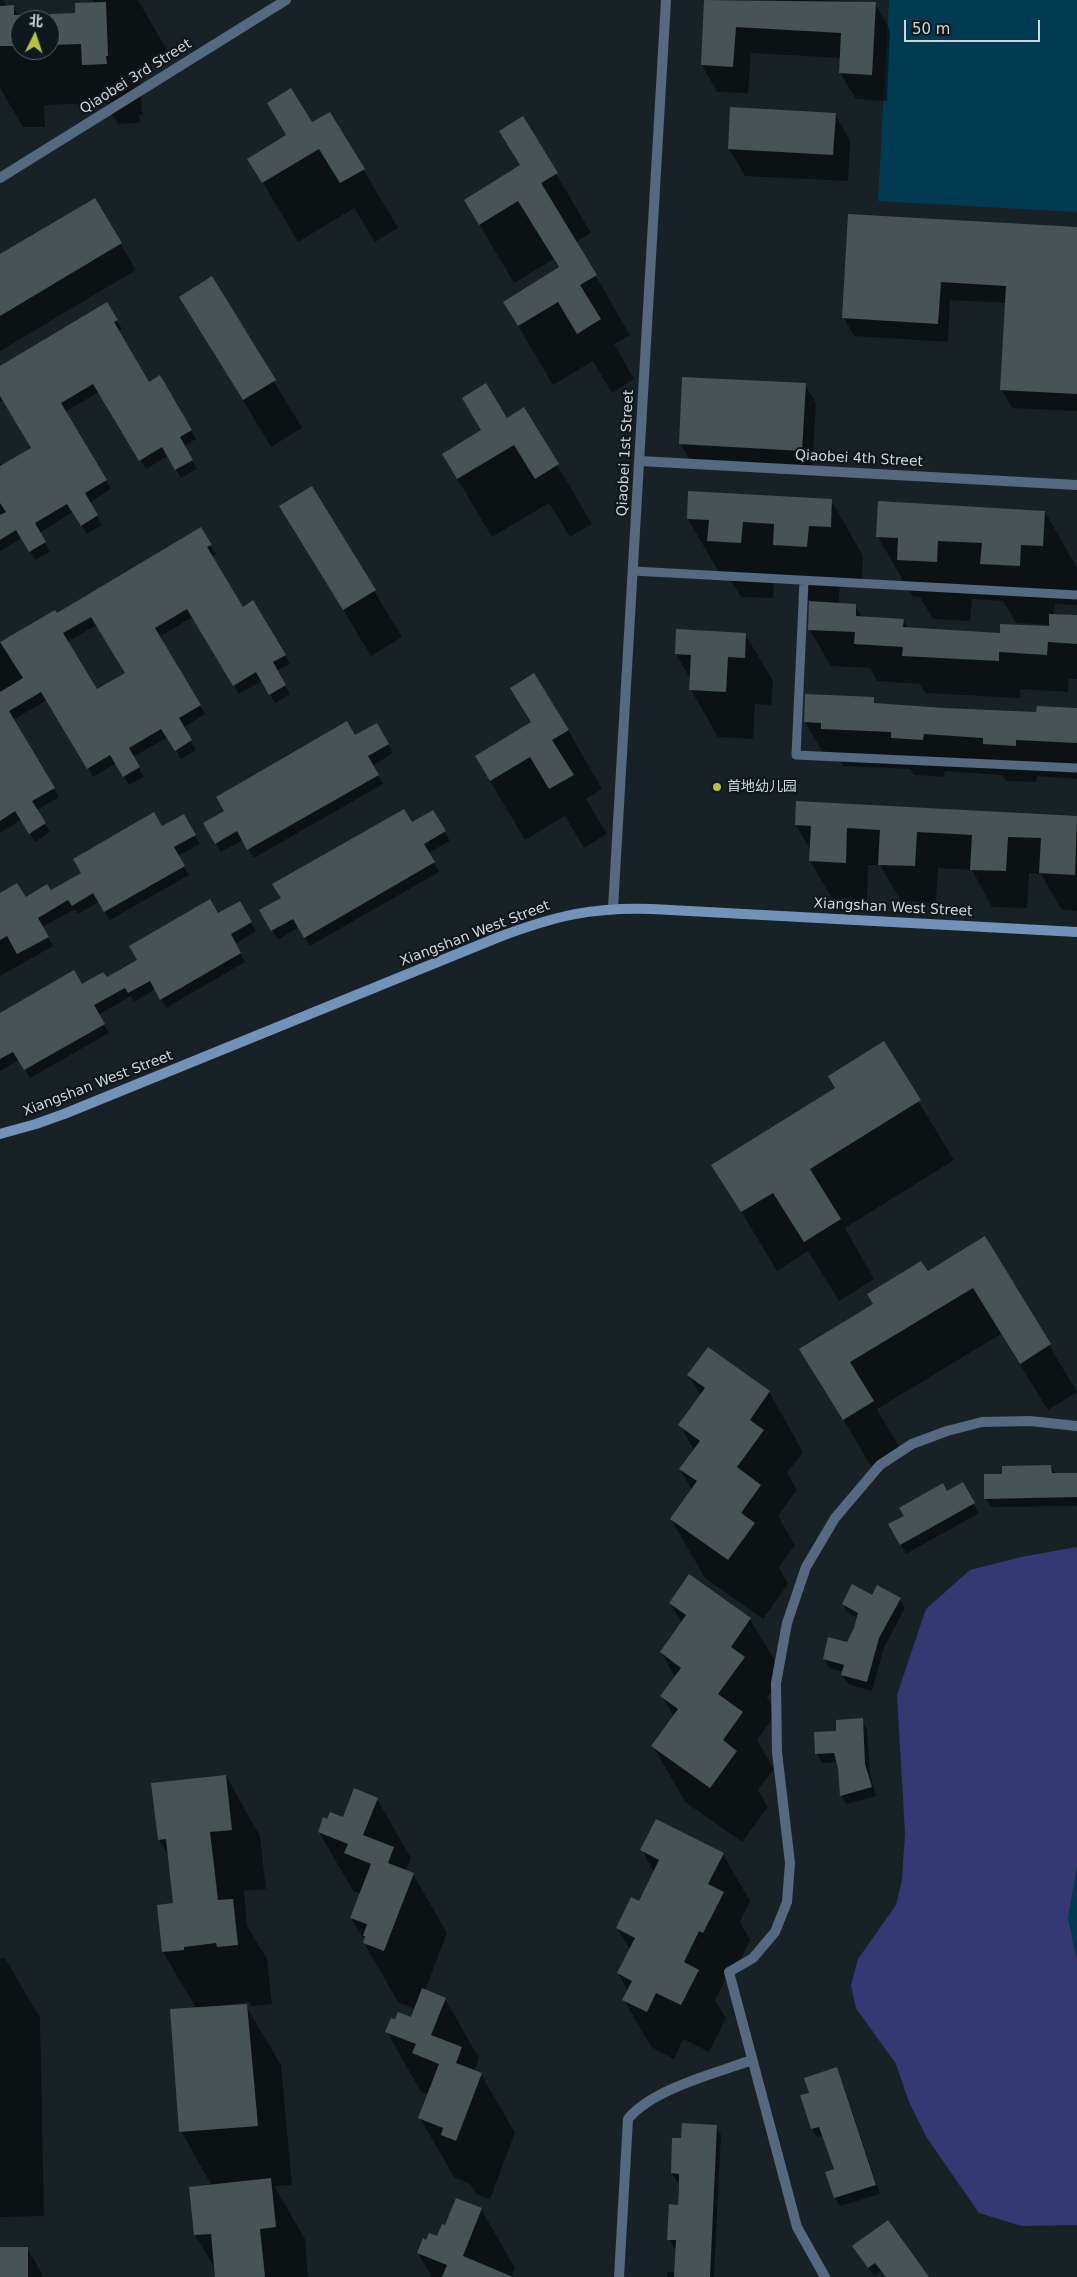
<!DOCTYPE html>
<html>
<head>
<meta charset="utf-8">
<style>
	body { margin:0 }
	#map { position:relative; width:1077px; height:2277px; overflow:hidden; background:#182226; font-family:"DejaVu Sans","Noto Sans SC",sans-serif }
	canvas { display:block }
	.north { position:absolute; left:10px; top:10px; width:50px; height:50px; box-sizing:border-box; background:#0f181d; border:1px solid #5c6468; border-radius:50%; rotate:4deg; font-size:14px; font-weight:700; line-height:20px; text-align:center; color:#d0d6d9 }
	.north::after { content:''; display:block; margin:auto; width:18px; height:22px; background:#b7c147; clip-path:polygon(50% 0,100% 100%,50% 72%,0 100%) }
	.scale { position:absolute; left:904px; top:20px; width:136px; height:22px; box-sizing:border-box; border:2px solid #d0d6d9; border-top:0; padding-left:6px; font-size:15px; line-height:18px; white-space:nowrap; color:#d0d6d9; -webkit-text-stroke:4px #0f181d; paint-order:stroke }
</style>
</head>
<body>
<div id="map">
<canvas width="1077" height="2277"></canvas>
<div class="north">北</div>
<div class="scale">50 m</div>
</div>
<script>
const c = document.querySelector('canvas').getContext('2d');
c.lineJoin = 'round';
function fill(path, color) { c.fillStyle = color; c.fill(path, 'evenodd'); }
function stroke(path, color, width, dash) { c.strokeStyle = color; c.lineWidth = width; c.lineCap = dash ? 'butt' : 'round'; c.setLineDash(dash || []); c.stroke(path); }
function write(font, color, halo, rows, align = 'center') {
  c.font = font + ' "DejaVu Sans","Noto Sans SC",sans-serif'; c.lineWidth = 4.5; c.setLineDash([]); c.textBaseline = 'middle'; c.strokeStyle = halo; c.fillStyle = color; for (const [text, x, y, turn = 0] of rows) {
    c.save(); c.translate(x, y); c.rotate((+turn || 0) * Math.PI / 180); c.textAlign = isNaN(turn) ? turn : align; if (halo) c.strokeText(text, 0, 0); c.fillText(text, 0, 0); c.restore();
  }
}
fill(new Path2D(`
	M889,0h188v212l-199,-11z
	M1077,1867v94l-9,-43z`), '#003b51');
fill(new Path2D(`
	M1077,1547v320l-9,51 9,43v264l-55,1 -43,-13 -52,-75 -18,-36 -13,-38 -40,-56 -5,-23 7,-26 38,-54 6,-25 3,-47 -8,-138 29,-86 44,-39 51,-13z`), '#343974');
fill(new Path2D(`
	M0,0h3l4,7h6l6,9 58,-2 18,-11 -2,-3h45l32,55 -30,17 2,43h-3l1,8 -22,1 -12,-21 -62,2 1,22h-22l-23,-39zM20,20h30v30h-30z
	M705,0h118l52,3 15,27 -3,71 -31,-2 -16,-26 1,-15 -90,-5 -3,40 -31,-1 -15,-27z
	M835,114l15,27 -2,40 -103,-5 -16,-27z
	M523,118l68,115 -15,9 54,93 -16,9 20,35 -22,14 -19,-32 -40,24 -49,-83 55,-33 -5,-10 -40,24 -49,-83 56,-34z
	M312,124l51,45 35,59 -23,14 -21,-34 -56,34 -49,-83z
	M94,200l42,70 -136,81v-95z
	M849,215l228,13v183l-65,-3 -11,-19 5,-86 -56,-3 -2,42 -94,-6 -10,-18z
	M212,278l90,150 -31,19 -90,-150z
	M106,304l16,25 -4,3 30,51 11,-6 37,62 -12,7 13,23 -16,9 -13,-22 -22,13 -47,-77 -34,20 46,77 -22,14 13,22 -15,9 -14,-22 -34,21 11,19 -15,8 -13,-22 -22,13v-89l24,39 8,-53 -29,-48 -3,2v-35z
	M805,385l11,18 -4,66 -121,-7 -11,-19z
	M524,409l68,115 -22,13 -21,-34 -57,34 -49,-82z
	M312,488l90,149 -31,19 -90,-149z
	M831,500l32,56 -1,26 -22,-1 -1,23 16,1 8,13 40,2 6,9 92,5 49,-6v-3l-34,-2 -13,-22 -31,-2 -2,22 -37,-2 -13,-22 -8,-1 -34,-59 167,-25 32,56v37l-22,-1 -1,11 23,2v62h-8l-1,13 -48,-3v9l-95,-5 -5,-9 -43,-3 -7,-13 -39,-2 -22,-37 2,-28 -4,-1 -13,-22 -20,-1 -1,21 -32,-1 -13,-22 -8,-1 -32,-55z
	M200,529l16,25 -5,3 31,51 11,-6 37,62 -13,7 13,23 -15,9 -13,-22 -23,13 -46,-77 -34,20 46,77 -22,14 13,22 -15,9 -13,-22 -35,20 11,20 -15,8 -13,-22 -23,14 -46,-77 -34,20 46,77 -22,13 13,22 -15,10 -14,-22 -21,13v-189l54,-33 2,4zM97,625l29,48 -30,18 -29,-49z
	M745,634l28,47 -2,24 -16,-1 -2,35 -35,-2 -27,-47v-10l-15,-26z
	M873,699l4,6 160,9 40,-4v69l-40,-3 -1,6 -30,-1 -4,-6 -57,-4 -1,6 -30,-2 -4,-6 -67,-3 -3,-6 -13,-1 -22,-37z
	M377,725l16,28 -21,13 11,18 -129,74 -11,-18 -22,12 -17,-28z
	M568,730l34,59 -16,10 21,35 -23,14 -19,-32 -40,24 -49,-83z
	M797,803l280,14v94l-15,-1 -21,-36 -12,-1 -2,35 -35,-1 -20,-37 -34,-2 -2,35 -35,-2 -21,-36h-12l-1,35 -35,-2 -22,-37 1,-10 -15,-26z
	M433,812l17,29 -22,12 11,19 -129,74 -11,-19 -21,13 -12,-21 16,-20z
	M183,815l17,29 -22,12 11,19 -79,45 -11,-18 -21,12 -3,-5 -33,18 11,19 -53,30v-82l25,5 25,-7z
	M240,903l16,28 -21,13 10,18 -79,46 -10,-19 -22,13 -3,-6 -33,19 11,18 -79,45 -11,-18 -19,11v-57l106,-35z
	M883,1043l71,117 -109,68 29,51 -35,22 -31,-50 -31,20 -64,-106 124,-77z
	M985,1238l92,154 -29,18 -47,-76 -124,75 23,40 -29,17 -70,-117z
	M689,1375l80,17 34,60 -16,21 10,17 -19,26 17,29 -16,22 9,17 -25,35 -58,-41 -34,-59 21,-29 -12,-21 14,-19 -14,-25 21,-29z
	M1051,1466l5,8h21v32l-86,1 -5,-9 17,-23z
	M962,1484l17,29 -73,41 -16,-29z
	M690,1576l60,43 33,56 -16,22 9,17 -19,26 17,29 -16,21 10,17 -26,35 -57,-40 -32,-56 21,-29 -12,-21 13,-19 -14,-25 21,-29 -12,-20z
	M872,1597l28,2 5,9 -21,40 -12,43 -24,-7 -6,-9 1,-3 -14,-4 -5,-9 23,-15 8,-15 3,-11 -10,-5 -5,-9z
	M862,1720l5,9 3,45 6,22 -30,8 -5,-9 -3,-33 -16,1 -5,-9 21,-22z
	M226,1776l34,60 6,53 -22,2 3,35 20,33 5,45 -20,2 -2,-4 -33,4v2l29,-2 35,59 11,120 -18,1 31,53 3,38h-92v-7l-21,-35 -5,-47 22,-2 -31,-55 15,-123 -33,-56 12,-48 -5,-46 -11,-18z
	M377,1799l34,59 -5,13 7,3 34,59 -22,58 20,8 34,59 -5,14 7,2 34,59 -25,66 -14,-5 -6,-10 -16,-7 -34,-59 9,-24 -8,-2 -34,-60 25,-14 3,-9 -17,-7 -34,-59 1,-2 -14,-23 10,-24 -8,-3 -34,-59 9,-12 16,-2z
	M642,1850l81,4 27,47 -10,21 10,18 -19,39 -5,-1 -11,22 11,18 -17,34 -26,-13 -9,20 -23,-12 -27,-47 4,-9 -10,-18 12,-23 -13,-22 22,-26 15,-29z
	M5,1958l35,60 4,198 -44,1v-258z
	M836,2069l5,9 39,116 -40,12 -5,-8v-28l-11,-34 -7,1 -5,-9 -2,-34z
	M716,2126l5,9 -7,142h-47v-5h9l1,-24h-3l-5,-9 10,-33 1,-24h-3l-5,-9 10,-33z
	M481,2209l34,59 -4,9h-79l-14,-24 9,-12 11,-4 8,-11z
	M27,2248l17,29h-44v-28z
	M859,2255l68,22h-41l-5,-6 -7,5z`), '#0007');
fill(new Path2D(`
	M704,0l172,2 -4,73 -33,-2 2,-40 -105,-6 -3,40 -32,-2z
	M106,2l2,54h-2l1,8 -25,1 -1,-21 -31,1v-31l25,-1v-10z
	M14,5v10h6v31h-20v-40z
	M291,88l21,34 18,-10 35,57 -25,14 -21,-34 -57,34 -15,-24 39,-24 -19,-32z
	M730,107l106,6 -3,42 -105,-6z
	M523,116l35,57 -17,10 56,92 -17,10 21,34 -24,15 -19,-32 -40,24 -15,-24 56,-35 -41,-66 -39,24 -15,-25 56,-35 -21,-34z
	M95,198l27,45 -122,73v-62z
	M848,214l229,13v167l-77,-4 6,-104 -65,-4 -3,42 -96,-6z
	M212,276l64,104 -33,20 -64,-103z
	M107,302l11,18 -4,2 35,60 11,-7 32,55 -12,7 13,23 -18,10 -13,-23 -23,14 -46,-77 -32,19 46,77 -22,13 13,22 -17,11 -14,-22 -32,19 11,19 -17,10 -13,-22 -16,10v-25l6,-3 -6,-9v-37l31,-18 -31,-52v-30z
	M682,377l124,6 -4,68 -123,-7z
	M486,383l21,35 17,-11 35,57 -24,15 -21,-34 -57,34 -15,-25 39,-24 -19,-32z
	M312,486l64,104 -33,20 -64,-104z
	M688,491l144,8 -1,28 -22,-1 -2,21 -34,-2 1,-21 -31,-2 -2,21 -34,-2 2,-21 -22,-1z
	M878,501l167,10 -2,35 -22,-1 -1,21 -40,-2 2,-21 -44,-2 -1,21 -40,-2 1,-22 -22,-1z
	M201,527l11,18 -5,2 36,60 10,-7 33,55 -13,7 13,23 -17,10 -13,-23 -23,14 -46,-77 -32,19 46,77 -22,13 13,22 -17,11 -14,-22 -32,19 11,19 -17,10 -13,-22 -23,14 -46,-77 -32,19 46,77 -23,13 14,22 -17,11 -14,-23 -15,10v-129l23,-14 -23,-36 55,-32 2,3zM91,617l34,56 -28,16 -34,-56z
	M809,601l47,3v12l48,3 -1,8 97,6v-9l49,2v-12l28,1v29l-29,-2 -1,13 -48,-3v9l-97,-5 1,-9 -49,-3 1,-12 -47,-2z
	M676,629l70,4 -1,25 -17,-1 -2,35 -37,-2 2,-35 -16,-1z
	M534,673l35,57 -17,10 22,35 -25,14 -19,-32 -40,24 -15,-25 56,-34 -21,-34z
	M805,694l69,3v6l70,5 92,4 1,-6 40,2v35l-61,-3v6l-33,-2v-6l-59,-4 -1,6 -32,-2v-6l-70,-3v-6l-17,-1z
	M347,721l8,14 22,-12 12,21 -21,12 11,19 -132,75 -10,-19 -22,13 -12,-21 21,-12 -8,-14z
	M796,801l281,15 -2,59 -36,-2 2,-35 -33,-1 -2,34 -36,-1 2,-35 -17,-1 -38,-2 -2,34 -37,-1 2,-35 -33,-2 -1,35 -37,-2 2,-35 -16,-1z
	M404,809l8,13 21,-12 13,21 -22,13 11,18 -131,76 -11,-19 -22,12 -12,-21 22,-12 -9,-14z
	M154,812l8,14 22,-12 12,21 -22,12 11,19 -81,46 -11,-19 -21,13 -4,-6 -30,18 11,19 -32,17 -10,-18 -7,4v-47l17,-10 9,14 21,-13 4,6 30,-17 -8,-14z
	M210,899l8,14 22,-12 12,21 -21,12 10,19 -81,47 -10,-19 -22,12 -3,-5 -31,17 11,19 -81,46 -11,-18 -13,7v-46l74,-43 8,14 21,-12 4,5 30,-17 -8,-14z
	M884,1041l37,59 -111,69 31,50 -37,23 -31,-49 -32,19 -30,-47 124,-77 -7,-12z
	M985,1236l66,108 -31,20 -47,-76 -123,74 24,39 -31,19 -44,-71 74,-45 -6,-10 54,-33 7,10z
	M708,1347l62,44 -20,29 14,10 -27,37 24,18 -20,28 14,10 -27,37 -58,-41 27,-38 -18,-12 21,-28 -22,-16 27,-37 -18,-13z
	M1051,1465l1,8h25v24l-93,2v-25h18v-8z
	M963,1482l12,21 -75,42 -12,-21 16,-8 -5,-8 44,-25 4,8z
	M689,1574l62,44 -20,29 14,10 -27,37 25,18 -20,28 14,11 -27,37 -59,-42 27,-37 -18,-13 21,-28 -21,-16 26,-37 -17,-12z
	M852,1584l20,11 5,-10 24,13 -22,40 -12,44 -26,-7 3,-10 -21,-6 5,-22 19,5 7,-14 4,-15 -16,-9z
	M863,1718l2,46 7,23 -32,9 -2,-28 -4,-15 -19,1 -1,-22 22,-1v-11z
	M226,1775l6,55 -22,2 8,68 15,-1 5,46 -21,2 -1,-4 -32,4v3l-22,2 -5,-47 16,-2 -7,-64 -8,1 -7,-57z
	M354,1788l24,10 -15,37 31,12 -6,16 26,10 -30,78 -21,-8 2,-7h-2l4,-12 -17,-6 21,-54 -27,-11 4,-9 -30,-12 5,-15 4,2 3,-7 13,5z
	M656,1819l68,34 -16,31 16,8 -21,41 -4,-2 -15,31 15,8 -18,35 -25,-12 -9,19 -25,-12 10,-19 -15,-8 18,-35 -19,-10 15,-31 8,4 20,-41 -19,-10z
	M422,1988l24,10 -15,37 31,12 -6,16 26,10 -26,68 -15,-6 2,-7 -25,-10 21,-54 -27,-11 4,-9 -31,-12 6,-14 4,1 3,-7 13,5z
	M247,2004l11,122 -79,6 -9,-123z
	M837,2067l39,118 -42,13 -9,-26 9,-3 -15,-42 -8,2 -11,-34 9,-2 -5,-15z
	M682,2123l35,2 -7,152h-36l2,-37h-9l2,-36 9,1 1,-16v-15l-8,-1 1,-35h9z
	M271,2178l5,49 -16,2 5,48h-50l-4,-43 -17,1 -5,-48z
	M456,2198l26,10 -19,48 50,21h-71l5,-12 -30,-12 6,-15 3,2 3,-7 8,3 5,-12 3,1z
	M888,2220l41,57h-43l-11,-14 -7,5 -16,-22z
	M0,2247h28v30h-28z`), '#475355');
stroke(new Path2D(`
	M633,571l444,24
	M804,581l-8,174 281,13`), '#556981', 9);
stroke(new Path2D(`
	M0,178l286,-178
	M640,461l437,24
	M613,908l53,-908
	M619,2277l9,-158c24,-30 88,-46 124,-59
	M825,2277l-28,-50 -68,-255 24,-14 22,-26 12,-30 3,-39 -13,-111 -1,-69 11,-60 19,-56 29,-49 45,-53 32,-21 35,-13 35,-9 48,-1 47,5`), '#556981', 10);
stroke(new Path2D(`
	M0,1134l36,-10 28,-10 435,-177c56,-21 92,-30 153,-28l425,23`), '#7292b9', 10);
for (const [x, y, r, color] of [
	[717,787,5,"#b7c147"]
]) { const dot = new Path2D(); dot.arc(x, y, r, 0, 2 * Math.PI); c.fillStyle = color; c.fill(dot); stroke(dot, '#0f181d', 2); }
write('14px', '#d0d6d9', '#0f181d', [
	["Qiaobei 3rd Street",136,77,-32],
	["Qiaobei 1st Street",626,453,-87],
	["Qiaobei 4th Street",859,459,3],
	["Xiangshan West Street",893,908,3],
	["Xiangshan West Street",475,934,-21],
	["Xiangshan West Street",98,1084,-21]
]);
write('14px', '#d0d6d9', '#0f181d', [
	["首地幼儿园",727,787]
], 'left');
</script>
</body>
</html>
